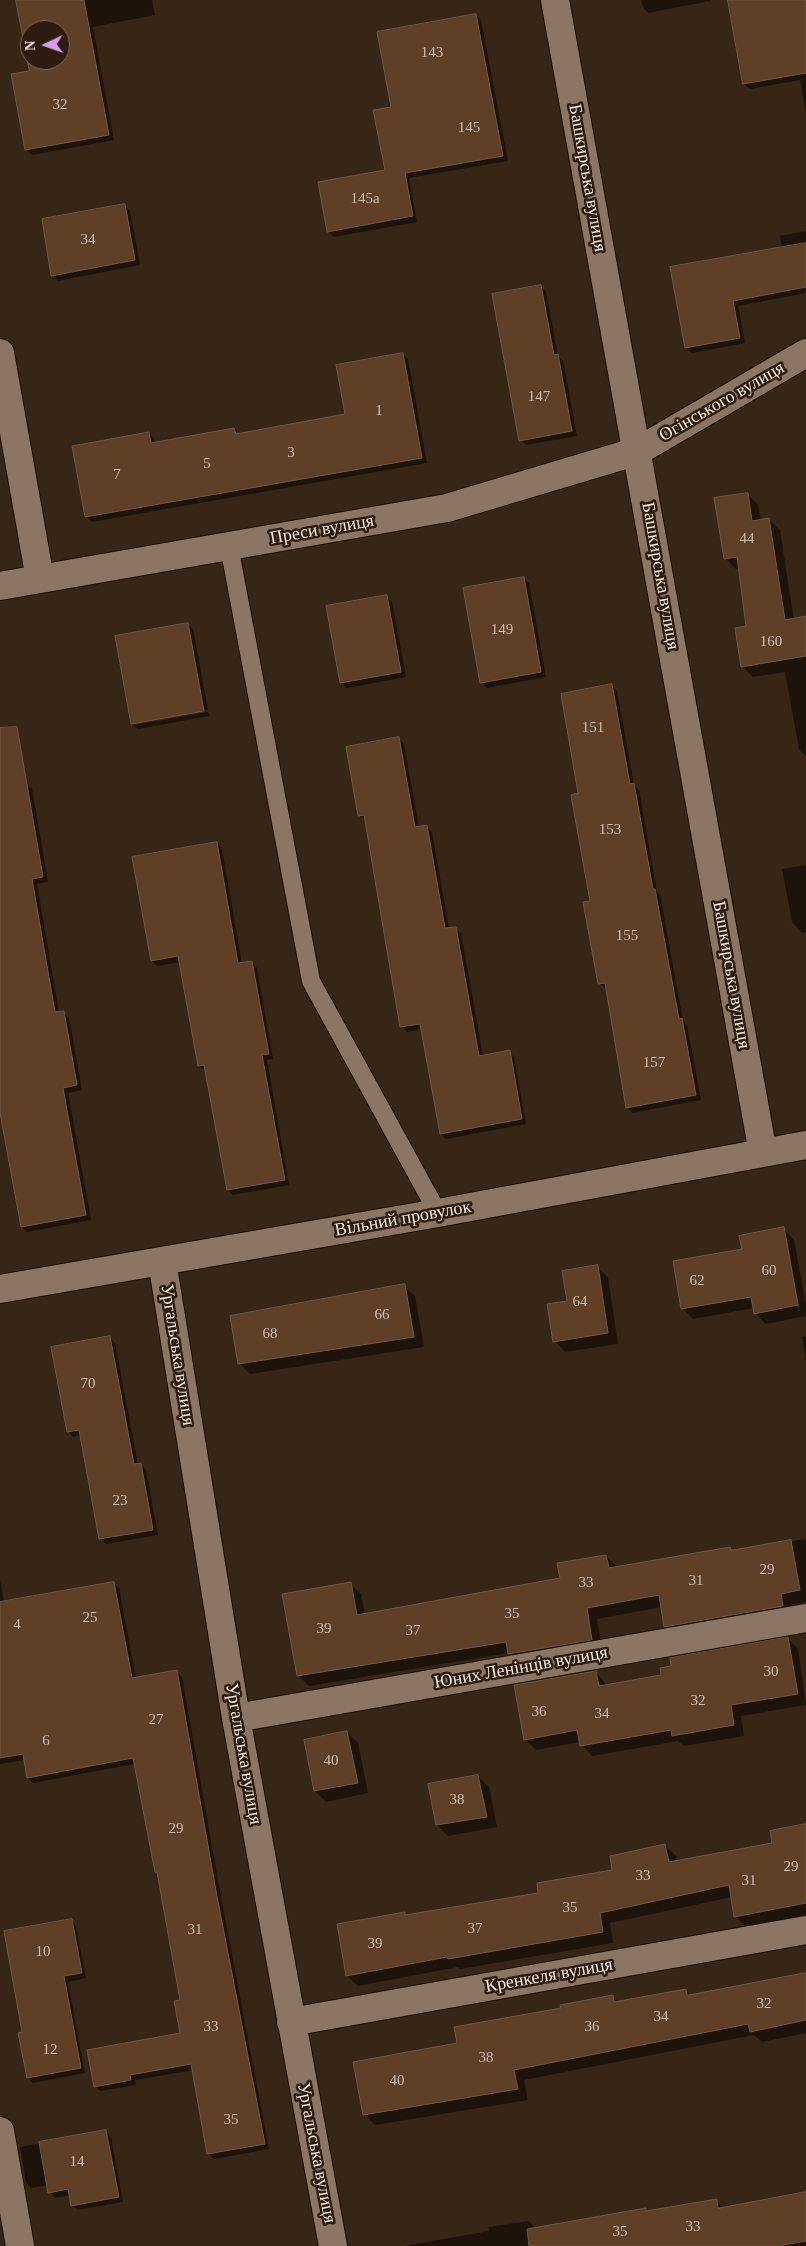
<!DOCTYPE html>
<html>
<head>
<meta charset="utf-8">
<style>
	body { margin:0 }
	#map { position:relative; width:806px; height:2246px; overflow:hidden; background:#372516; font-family:"Times New Roman",serif }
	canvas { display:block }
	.north { position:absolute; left:20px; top:20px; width:50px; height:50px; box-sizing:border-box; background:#2d1b0d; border:1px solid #7c6c60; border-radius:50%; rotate:267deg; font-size:14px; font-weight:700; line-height:20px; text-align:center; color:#f3e6dd }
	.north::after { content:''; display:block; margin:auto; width:18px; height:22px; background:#dc99f4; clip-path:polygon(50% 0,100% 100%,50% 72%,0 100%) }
</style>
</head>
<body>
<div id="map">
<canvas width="806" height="2246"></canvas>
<div class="north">N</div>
</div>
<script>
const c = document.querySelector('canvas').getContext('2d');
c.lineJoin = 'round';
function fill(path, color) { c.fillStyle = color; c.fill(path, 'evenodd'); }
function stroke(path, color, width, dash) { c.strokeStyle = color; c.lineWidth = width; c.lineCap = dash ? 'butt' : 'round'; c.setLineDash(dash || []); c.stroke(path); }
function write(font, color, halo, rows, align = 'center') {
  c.font = font + ' "Times New Roman",serif'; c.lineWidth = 5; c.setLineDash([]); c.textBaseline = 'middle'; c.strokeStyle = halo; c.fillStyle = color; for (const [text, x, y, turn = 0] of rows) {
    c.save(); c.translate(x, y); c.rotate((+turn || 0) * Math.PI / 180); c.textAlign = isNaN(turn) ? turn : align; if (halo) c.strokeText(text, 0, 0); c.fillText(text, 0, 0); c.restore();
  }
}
fill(new Path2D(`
	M18,0h134l3,15 -62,12 21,113 -82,15 -6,-5 5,-78zM30,30h30v30h-30z
	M641,0h69v1l-62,12 -5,-6z
	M476,15l5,5 27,141 -99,17 8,44 -83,15 -6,-6 58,-60 6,-63z
	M806,20v93l-6,-33 -50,9 -6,-5z
	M125,205l5,6 10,54 -82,16 -6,-6z
	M806,231v62l-68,13 7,37 -53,10 -6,-5 96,-100 -2,-12z
	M541,286l5,6 12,64 5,5 14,75 -51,9 -5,-5z
	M402,354l6,5 19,104 -335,59 -6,-5 63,-84 5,5 1,6 79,-15 5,5 108,-19z
	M748,494l10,11 3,16 8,-1 11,10 14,90 12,-2v138l-7,-7 -14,-77 -32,5 -11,-11 5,-38 -7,-60 -4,1 -11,-11z
	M524,578l5,5 17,94 -59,11 -5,-6z
	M387,597l5,5 14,75 -59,11 -6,-5z
	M188,624l5,5 15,81 -73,12v3l73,-13 1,4 -71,13 -6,-5z
	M612,686l5,5 17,94 5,5 18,102 3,3 23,126 4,4 14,75 -68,13 -6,-6 -20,-118 -7,-5 -21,-190z
	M399,739l5,5 15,84 7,-1 6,5 17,97 6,-1 6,5 22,123 26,-4 5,5 12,67 -80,15 -5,-5 -19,-105 -15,3 -6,-6 -34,-205 -7,-5 -12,-68z
	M26,784l6,5 16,93 -11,2 22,129 4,-1 6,6 13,72 -14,3 23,127 -64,12 -5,-5 -22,-126v-313z
	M217,843l5,6 20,115 10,-2 5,6 16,91 -6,1 22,125 -56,10 -5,-5 -22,-119 -7,-5 -18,-104 -24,4 -5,-5z
	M806,865v67l-4,1 -10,-11 -10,-53z
	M783,1229l11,11 12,65v11l-40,8 -11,-11 -1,-5 -61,11 -11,-11 61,-58zM785,1239h2l13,72 -2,1z
	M597,1267l11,10 10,67 -53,8 -10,-11 14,-39z
	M404,1286l11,10 9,51 -174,27 -10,-10z
	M806,1336v25l-4,-24z
	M110,1338l5,5 23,122 3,-1 5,6 12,65 -52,9 -5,-5 -19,-104 -9,2 -5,-6z
	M806,1539v63l-15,2 2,13 -117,20 -11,-11 -3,-19 -65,12 5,31 -82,15 -11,-12 -200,33 -11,-11 52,-91 11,10 4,21 196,-36 45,-23 11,11z
	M0,1580l4,22 110,-19 5,5 17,91 41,-7 5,5 39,220 48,252 -55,10 -5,-5 -15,-84 -59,10 1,5 -36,6 -5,-5 86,-52v-33l-23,-127 -2,-2 -21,-108 -102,19 -5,-5 -3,-18 -25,4z
	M788,1638l10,11 8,56 -65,11 3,20 -60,10 -6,-5 -86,15 -12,-14 -44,8 -10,-10 70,-68 11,14 56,-10z
	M347,1732l11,11 10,50 -42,9 -11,-11z
	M478,1776l11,11 8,40 -49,9 -11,-11z
	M806,1826v90l-60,11 -11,-11 -3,-19 -122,26 3,20 -153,26 -2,-2 -100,19 -11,-10 57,-63 3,3 133,-22 74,-23 51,-26 11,11 1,6 96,-18z
	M71,1920l5,6 10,52 -18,4 17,91 -52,10 -5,-6 -5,-44z
	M806,1975v58l-44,9 -8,-7 -230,45 4,20 -153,25 -11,-11 95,-70 103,-35 50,-13 7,7 67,-13 5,5z
	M105,2131l6,6 12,65 -45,8 -6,-5 -1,-10 -16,3 -6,-6 -1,-7 -17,3 -5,-5 -6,-36z
	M806,2194v52h-402l85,-15 -1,-4 41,-6 7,8 110,-20 2,3 68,-12 8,8z`), '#0007');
const building = new Path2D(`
	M16,0h68l25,135 -84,15 -14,-76 18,-3zM30,30h30v30h-30z
	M728,0h78v73l-63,11z
	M476,14l27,142 -98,17 8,43 -86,16 -9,-50 67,-12 -12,-60 18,-3 -14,-75z
	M125,204l10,56 -84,16 -9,-57z
	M806,243v44l-73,14 7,37 -55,10 -15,-81z
	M541,285l13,70 4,-1 14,77 -53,10 -27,-147z
	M403,353l19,105 -337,59 -13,-71 77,-14 2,11 83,-15 2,6 109,-20 -9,-49z
	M748,493l4,28 17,-3 16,102 21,-4v40l-65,11 -6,-39 11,-2 -9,-69 -13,2 -10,-61z
	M524,577l17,95 -61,11 -17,-95z
	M387,595l14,77 -61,11 -14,-77z
	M188,623l16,88 -73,13 -16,-88z
	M612,684l18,100 4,-1 19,106h2l24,130 3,-1 14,77 -70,13 -21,-125 -7,1 -15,-82 7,-1 -19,-106 7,-2 -17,-99z
	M17,727l26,150 -11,2 23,133 9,-1 13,74 -14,3 23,127 -65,12 -21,-114v-385z
	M399,737l16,90 12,-2 18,103 11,-1 23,129 31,-6 12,69 -82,15 -20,-110 -20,3 -36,-212 -6,1 -12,-69z
	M217,842l21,121 14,-2 17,93 -7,1 23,125 -58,10 -23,-125 -6,1 -20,-110 -27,5 -19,-104z
	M784,1227l14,78 -44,9 -3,-17 -70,12 -8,-48 69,-12 -3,-13z
	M598,1265l10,68 -55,9 -6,-38 20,-3 -5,-30z
	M405,1284l9,53 -176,27 -8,-48z
	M110,1336l24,128 7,-1 12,67 -54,9 -20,-109 -12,2 -16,-85z
	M791,1540l9,50 -19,4 2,12 -119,21 -5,-32 -72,13 5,32 -84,14 -2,-12 -209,34 -15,-82 69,-12 6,33 203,-37 -3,-15 49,-8 3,13 121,-21 1,3z
	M114,1582l18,96 45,-8 39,221 49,253 -58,10 -16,-90 -61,11 1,5 -37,7 -7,-37 93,-17 -6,-32 6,-1 -23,-128h-2l-22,-114 -106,20 -4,-24 -23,4v-156z
	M788,1637l10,57 -67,11 3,20 -62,11 -1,-6 -91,16 -3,-16 -53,10 -10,-55 82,-14 3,15 62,-11 -1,-7 11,-2 -1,-8z
	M347,1731l11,52 -44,8 -10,-51z
	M478,1775l9,42 -51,8 -8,-41z
	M806,1824v79l-72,14 -5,-32 -129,28 3,19 -155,27 -1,-2 -101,19 -9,-52 68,-12v3l133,-22 -1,-10 75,-13 -2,-14 55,-12 4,18 103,-19 -2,-12z
	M72,1919l10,54 -18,3 17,92 -54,10 -9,-45 4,-1 -18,-101z
	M806,1973v47l-56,12 -2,-8 -234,46 4,19 -155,26 -10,-53 104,-19 -3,-16 107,-19 -1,-3 53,-10 1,7 72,-13 1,6z
	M106,2130l13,67 -48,9 -3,-17 -20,4 -9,-51z
	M806,2192v49l-28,5h-249l-2,-17 119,-21v3l71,-12 1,9z`);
fill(building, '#5f4027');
stroke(building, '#6d5848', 1);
const lane = new Path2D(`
	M229,546l82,435 127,232`);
const street = new Path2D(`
	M555,0l208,1153
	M0,353l40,226
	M0,586l447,-78 191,-57 168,-98
	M162,1261l74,457 97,528
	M0,1289l438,-76 368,-68
	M236,1718l570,-100
	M291,2022l515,-92
	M0,2131l20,115`);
stroke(lane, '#1e0e02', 20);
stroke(street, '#1e0e02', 30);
stroke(lane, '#8b7565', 18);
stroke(street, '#8b7565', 28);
write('15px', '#cebcb0', null, [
	["143",432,53],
	["32",60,105],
	["145",469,128],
	["145а",365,199],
	["34",88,240],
	["147",539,397],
	["1",379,411],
	["3",291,453],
	["5",207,464],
	["7",117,475],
	["44",747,539],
	["149",502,630],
	["160",771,642],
	["151",593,728],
	["153",610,830],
	["155",627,936],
	["157",654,1063],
	["60",769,1271],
	["62",697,1281],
	["64",580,1302],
	["66",382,1315],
	["68",270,1334],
	["70",88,1384],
	["23",120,1501],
	["29",767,1570],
	["31",696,1581],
	["33",586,1583],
	["35",512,1614],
	["25",90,1618],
	["4",17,1625],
	["39",324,1629],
	["37",413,1631],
	["30",771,1672],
	["32",698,1701],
	["36",539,1712],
	["34",602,1714],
	["27",156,1720],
	["6",46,1741],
	["40",331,1761],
	["38",457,1800],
	["29",176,1829],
	["29",791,1867],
	["33",643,1876],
	["31",749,1881],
	["35",570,1908],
	["37",475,1929],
	["31",195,1930],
	["39",375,1944],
	["10",43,1952],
	["32",764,2004],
	["34",661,2017],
	["33",211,2027],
	["36",592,2027],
	["12",50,2050],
	["38",486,2058],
	["40",397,2081],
	["35",231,2120],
	["14",77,2162],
	["33",693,2227],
	["35",620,2232]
]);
write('18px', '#f3e6dd', '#2d1b0d', [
	["Башкирська вулиця",587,178,80],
	["Огінського вулиця",722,402,-30],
	["Преси вулиця",322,530,-10],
	["Башкирська вулиця",660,576,80],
	["Башкирська вулиця",731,975,80],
	["Вільний провулок",403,1219,-10],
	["Ургальська вулиця",177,1355,81],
	["Юних Ленінців вулиця",521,1668,-10],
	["Ургальська вулиця",243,1754,80],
	["Кренкеля вулиця",549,1976,-10],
	["Ургальська вулиця",316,2153,79]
]);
</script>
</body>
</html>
